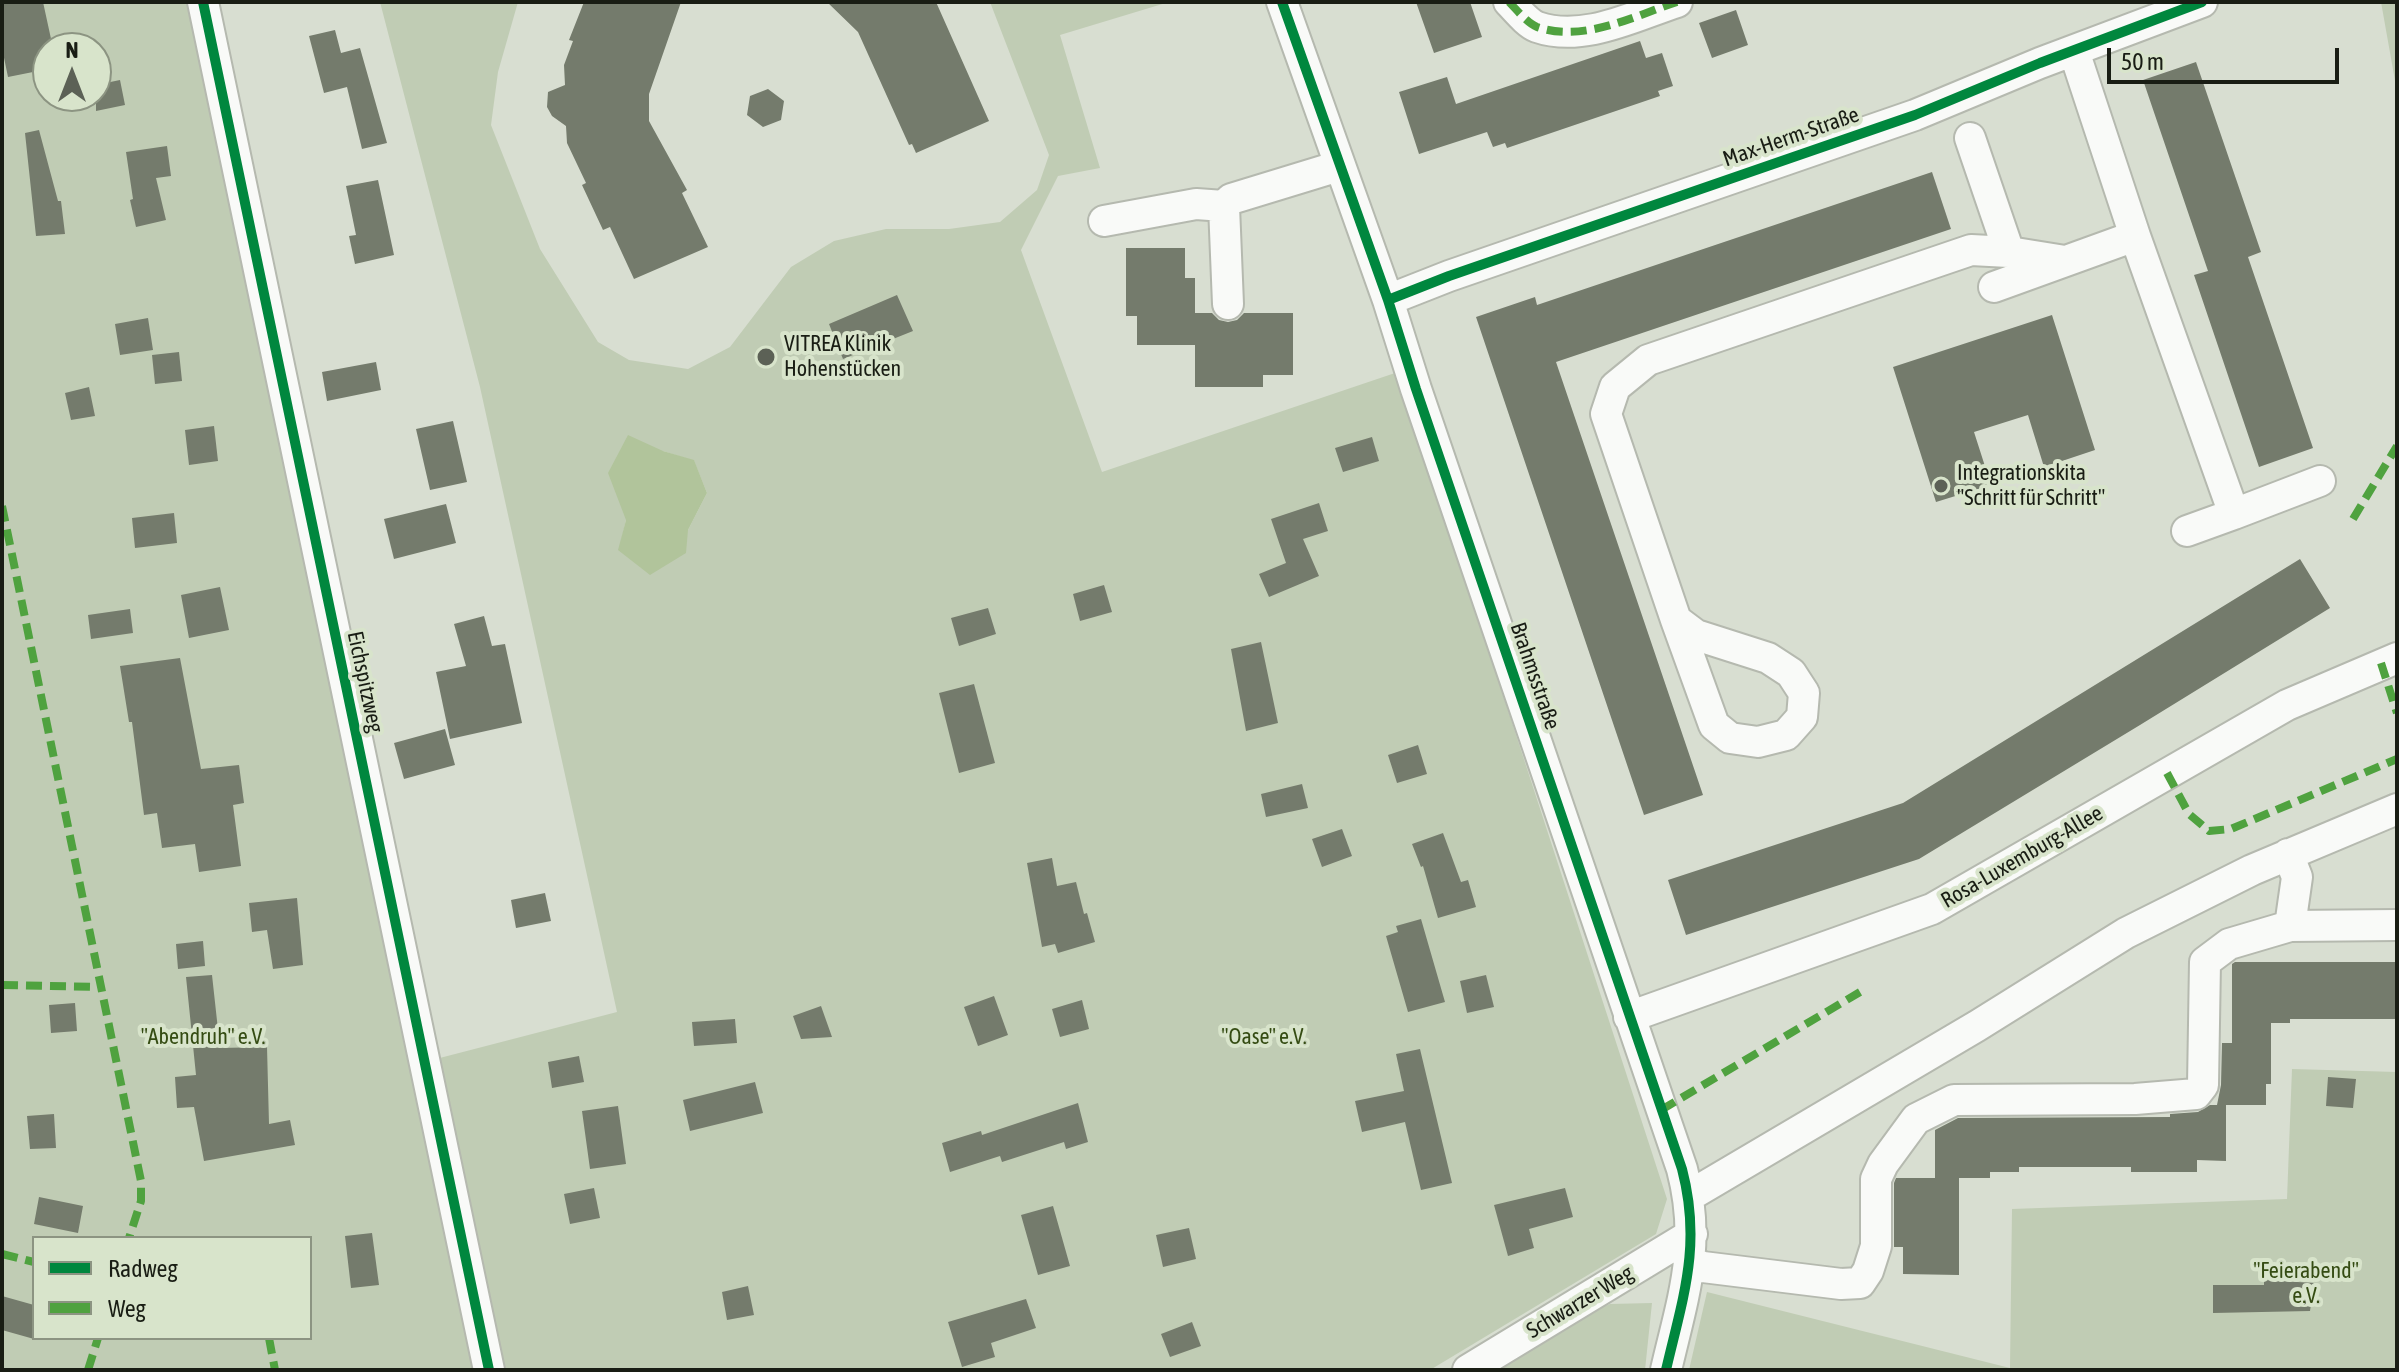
<!DOCTYPE html>
<html>
<head>
<meta charset="utf-8">
<style>
	body { margin:0 }
	#map { position:relative; width:2399px; height:1372px; overflow:hidden; background:#d8ded1; font-family:"Asap Condensed",sans-serif }
	canvas { display:block }
	.frame { position:absolute; inset:0; border:4px solid #191d14; pointer-events:none }
	.legend { position:absolute; left:32px; top:1236px; width:280px; height:104px; box-sizing:border-box; background:#d8e4cb; border:2px solid #8c9482; margin:0; padding:10px 14px; list-style:none; font-size:24px; color:#191d14 }
	.legend li { display:flex; align-items:center; gap:16px; height:40px }
	.legend b { width:40px; border:2px solid #8c9482 }
	.north { position:absolute; left:32px; top:32px; width:80px; height:80px; box-sizing:border-box; background:#d8e4cb; border:2px solid #8c9482; border-radius:50%; rotate:0deg; font-size:22px; font-weight:700; line-height:32px; text-align:center; color:#191d14 }
	.north::after { content:''; display:block; margin:auto; width:28px; height:36px; background:#5c6156; clip-path:polygon(50% 0,100% 100%,50% 72%,0 100%) }
	.scale { position:absolute; left:2107px; top:48px; width:232px; height:36px; box-sizing:border-box; border:4px solid #191d14; border-top:0; padding-left:10px; font-size:24px; line-height:28px; white-space:nowrap; color:#191d14; -webkit-text-stroke:6px #d8e4cb; paint-order:stroke }
</style>
</head>
<body>
<div id="map">
<canvas width="2399" height="1372"></canvas>
<div class="frame"></div>
<ul class="legend">
<li><b style="height:10px;background:#00873e"></b>Radweg</li>
<li><b style="height:10px;background:#4fa23f"></b>Weg</li>
</ul>
<div class="north">N</div>
<div class="scale">50 m</div>
</div>
<script>
const c = document.querySelector('canvas').getContext('2d');
c.lineJoin = 'round';
function fill(path, color) { c.fillStyle = color; c.fill(path, 'evenodd'); }
function stroke(path, color, width, dash) { c.strokeStyle = color; c.lineWidth = width; c.lineCap = dash ? 'butt' : 'round'; c.setLineDash(dash || []); c.stroke(path); }
function write(font, color, halo, rows, align = 'center') {
  c.font = font + ' "Asap Condensed",sans-serif'; c.lineWidth = 8; c.setLineDash([]); c.textBaseline = 'middle'; c.strokeStyle = halo; c.fillStyle = color; for (const [text, x, y, turn = 0] of rows) {
    c.save(); c.translate(x, y); c.rotate((+turn || 0) * Math.PI / 180); c.textAlign = isNaN(turn) ? turn : align; if (halo) c.strokeText(text, 0, 0); c.fillText(text, 0, 0); c.restore();
  }
}
fill(new Path2D(`
	M2,2h190l284,1368h-474zM48,48h48v48h-48zM34,1238h276v100h-276z
	M380,2h138l-20,70 -7,53 49,124 58,93 31,18 59,9 42,-22 61,-80 43,-26 52,-12h63l51,-7 37,-32 12,-35 -59,-153h179l-109,33 40,133 -42,8 -37,74 81,222 296,-100 269,827 -11,35 -226,136h-932l-66,-310 185,-48 -137,-625zM663,451l31,10 13,32 -19,37 -69,20 7,-30z
	M2381,2h16v90z
	M2292,1069l105,3v298h-708l18,-78 303,76 2,-159 275,-10z
	M1652,1303l-7,67h-163l54,-34 74,-32z`), '#c0ccb4');
fill(new Path2D(`
	M628,435l35,16 31,9 13,33 -19,37 -2,23 -36,22 -32,-25 8,-30 -18,-47z`), '#b1c49b');
fill(new Path2D(`
	M2,2h41l10,46h-5v21l-40,8 -6,-29z
	M584,2h97l-32,92v27l38,69 -5,3 26,54 -74,32 -24,-52 -7,3 -21,-45 4,-2 -19,-40 -1,-17 -14,-10 -5,-9 1,-15 17,-7 -1,-20 9,-24 -4,-1z
	M827,2h109l53,119 -73,32 -4,-9 -3,1 -51,-113z
	M1416,2h54l12,35 -48,16z
	M1736,10l12,35 -36,13 -13,-35z
	M335,30l6,23 19,-5 27,95 -25,6 -15,-62 -23,6 -15,-57z
	M1640,41l6,17 16,-5 11,33 -15,5 2,5 -153,52 -2,-5 -12,4 -6,-15 -68,22 -20,-62 48,-15 9,27z
	M2196,62l65,190 -13,5 65,191 -54,19 -65,-192 14,-4 -65,-191z
	M120,80l5,25 -29,6v-26z
	M768,89l16,12 -3,19 -18,7 -16,-12 3,-19z
	M39,130l19,71h3l4,33 -29,2 -11,-103z
	M167,146l4,30 -15,2 10,42 -30,7 -6,-27 3,-1 -7,-47z
	M1932,172l19,57 -395,133 147,433 -59,20 -168,-498 59,-20 2,8z
	M378,180l16,75 -39,9 -6,-28 7,-1 -10,-49z
	M1126,248h59v30h10v35h17l7,7 9,2 9,-2 7,-7h49v62h-30v12h-68v-42h-58v-29h-11z
	M897,295l16,36 -70,28 -14,-35z
	M2052,315l43,135 -51,17 -16,-52 -54,17 17,53 -55,17 -43,-135z
	M148,318l5,32 -33,5 -5,-31z
	M179,352l3,29 -27,3 -3,-29z
	M376,362l5,28 -54,11 -5,-29z
	M89,387l6,29 -24,4 -6,-27z
	M453,421l14,61 -37,8 -14,-61z
	M214,426l4,35 -29,4 -4,-35z
	M1372,437l7,24 -36,11 -8,-24z
	M1319,503l9,28 -25,8 16,37 -50,21 -10,-23 27,-11 -15,-44z
	M446,504l10,39 -62,16 -10,-40z
	M174,513l3,30 -42,5 -3,-30z
	M2300,559l30,49 -190,117 -221,134 -233,76 -18,-55 235,-77z
	M1104,585l8,27 -32,9 -7,-27z
	M220,587l9,43 -40,8 -8,-43z
	M988,608l8,26 -37,12 -8,-28z
	M130,609l3,24 -42,6 -3,-24z
	M484,616l8,30 13,-2 17,79 -72,16 -14,-67 30,-6 -12,-42z
	M1261,642l17,81 -32,8 -15,-82z
	M180,658l21,111 38,-4 5,38 -11,2 8,61 -42,6 -4,-28 -33,4 -5,-35 -13,2 -12,-93h-3l-9,-56z
	M974,684l21,79 -36,10 -20,-80z
	M445,729l10,36 -51,14 -10,-36z
	M1418,745l9,29 -30,9 -9,-28z
	M1302,784l6,24 -42,9 -5,-23z
	M1342,829l10,27 -30,11 -10,-28z
	M1443,833l18,49 7,-2 8,27 -38,11 -15,-52 -2,1 -9,-23z
	M1052,858l5,28 19,-4 8,32 3,-1 8,29 -37,11 -3,-9 -13,3 -15,-84z
	M545,893l6,28 -35,7 -5,-28z
	M297,898l6,67 -30,4 -6,-39 -15,2 -3,-29z
	M1421,919l24,83 -37,10 -22,-76 12,-4 -2,-6z
	M203,941l2,25 -27,3 -2,-25z
	M2235,962h162v57h-107v4h-19v61h-5v21h-40v56l-29,-1v12h-66v-5h-112v5h-29v6h-31v97l-56,-1v-27h-9v-64l2,-5h39v-48l23,-12 212,-1v-3l28,-2 12,-7h7l4,-20 1,-42h10v-79z
	M212,975l8,73 47,-1 2,77 21,-4 5,25 -91,16 -10,-54 -17,1 -2,-31 21,-2 -10,-98z
	M1486,975l8,32 -27,6 -7,-32z
	M994,996l14,39 -30,11 -14,-39z
	M1082,1000l7,29 -29,8 -8,-28z
	M75,1003l2,28 -26,2 -2,-28z
	M821,1006l11,31 -31,2 -8,-23z
	M735,1019l2,24 -43,3 -2,-24z
	M1420,1049l32,134 -31,7 -16,-68 -43,10 -7,-31 49,-10 -8,-37z
	M579,1056l5,26 -32,6 -4,-26z
	M2328,1077l28,2 -3,29 -27,-2z
	M755,1082l8,31 -73,18 -7,-31z
	M1078,1103l10,39 -22,7 -2,-7 -62,20 -2,-6 -50,16 -8,-29 39,-12 1,4z
	M618,1106l8,58 -36,5 -8,-58z
	M54,1114l2,34 -26,1 -3,-33z
	M594,1188l6,30 -30,6 -6,-30z
	M1565,1188l8,29 -44,12 5,19 -26,8 -14,-51z
	M39,1197l44,9 -5,27 -44,-9z
	M1053,1206l17,60 -32,9 -17,-60z
	M1189,1228l7,31 -33,8 -7,-32z
	M372,1233l7,52 -28,3 -6,-52z
	M2264,1280l50,3 -4,28 -97,2v-28h51z
	M748,1286l6,29 -27,5 -5,-28z
	M2,1296l32,9v34l-32,-9z
	M1026,1299l10,29 -45,15 4,14 -33,10 -14,-45z
	M1192,1322l9,24 -31,11 -9,-23z`), '#747b6c');
const minor = new Path2D(`
	M203,2l286,1368
	M1282,2l106,298 28,89 266,780c20,76 1,128 -16,201
	M1509,2c8,8 18,21 28,25 46,16 97,-11 140,-25
	M1970,138l39,114
	M1104,221l92,-17 28,2
	M2135,236l99,278 -47,17
	M1994,287l141,-51 -61,-185
	M1388,300l61,-24 466,-161 125,-52 162,-61
	M1228,304l-4,-98 7,-7 108,-33
	M2234,514l86,-33
	M1676,620l20,15 72,23 23,15 13,20 -2,24 -16,18 -28,7 -28,-4 -16,-13 -38,-105 -70,-206 9,-27 33,-27 323,-110 38,2 56,9
	M2290,926l107,-1
	M1629,1017l303,-108 355,-204 110,-47
	M1689,1196l288,-170 149,-93 126,-63 145,-61
	M1691,1262l12,5 138,17 19,-1 8,-12 8,-25v-67l7,-15 33,-45 38,-19 181,-1 61,-5 7,-9 2,-123 24,-18 61,-18 7,-49 -9,-23
	M1468,1370l224,-136`);
stroke(minor, '#b5b9af', 34);
stroke(minor, '#f9faf8', 30);
stroke(new Path2D(`
	M1509,2c8,8 18,21 28,25 46,16 97,-11 140,-25
	M2,506l139,675v20l-12,37
	M2353,519l44,-73
	M2381,663l16,50
	M2167,773l22,41 20,17 22,-2 166,-70
	M2,985l99,2
	M1661,1110l199,-118
	M2,1254l32,8
	M269,1338l6,32
	M88,1370l10,-32`), '#4fa23f', 8, [16, 8]);
stroke(new Path2D(`
	M203,2l286,1368
	M1282,2l106,298 28,89 266,780c20,76 1,128 -16,201
	M1388,300l61,-24 466,-161 125,-52 162,-61`), '#00873e', 10);
for (const [x, y, r, color] of [
	[766,357,10,"#5c6156"],
	[1941,486,8,"#5c6156"]
]) { const dot = new Path2D(); dot.arc(x, y, r, 0, 2 * Math.PI); c.fillStyle = color; c.fill(dot); stroke(dot, '#d8e4cb', 3); }
write('22px', '#191d14', '#d8e4cb', [
	["Max-Herm-Straße",1791,137,-19],
	["Brahmsstraße",1535,676,71],
	["Eichspitzweg",365,682,78],
	["Rosa-Luxemburg-Allee",2022,857,-30],
	["Schwarzer Weg",1580,1302,-31]
]);
write('22px', '#191d14', '#d8e4cb', [
	["VITREA Klinik",784,344],
	["Hohenstücken",784,369],
	["Integrationskita",1957,473],
	["\"Schritt für Schritt\"",1957,498]
], 'left');
write('22px', '#354c13', '#d8e4cb', [
	["\"Abendruh\" e.V.",203,1037],
	["\"Oase\" e.V.",1264,1037],
	["\"Feierabend\"",2306,1271],
	["e.V.",2306,1296]
]);
</script>
</body>
</html>
